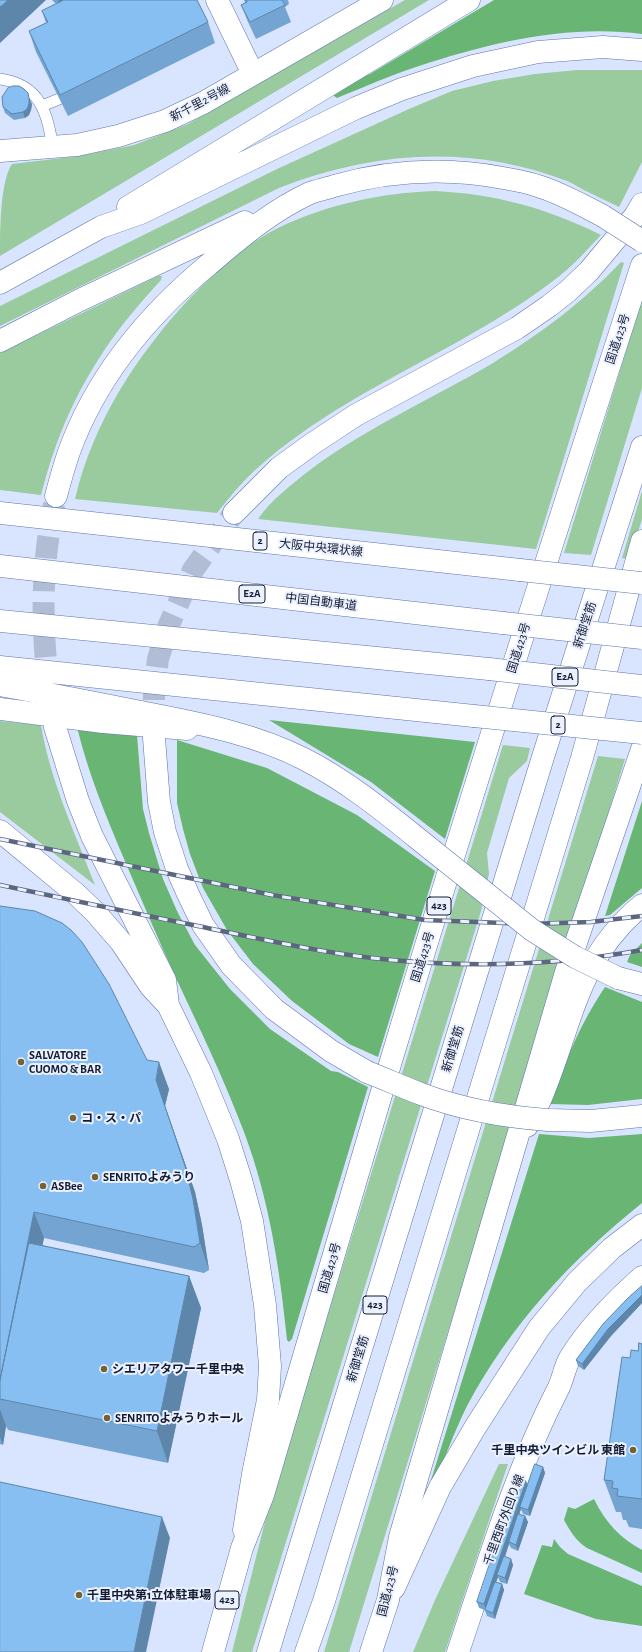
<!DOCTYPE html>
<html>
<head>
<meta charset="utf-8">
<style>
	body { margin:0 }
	canvas { display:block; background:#d9e4fe }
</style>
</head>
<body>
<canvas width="642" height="1652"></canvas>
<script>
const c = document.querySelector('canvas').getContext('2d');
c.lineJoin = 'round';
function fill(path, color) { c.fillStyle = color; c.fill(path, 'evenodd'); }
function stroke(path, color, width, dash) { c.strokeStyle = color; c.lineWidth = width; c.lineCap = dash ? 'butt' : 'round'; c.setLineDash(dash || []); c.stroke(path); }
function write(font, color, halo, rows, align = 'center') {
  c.font = font + ' "Alegreya Sans","Noto Sans JP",sans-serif'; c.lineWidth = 4; c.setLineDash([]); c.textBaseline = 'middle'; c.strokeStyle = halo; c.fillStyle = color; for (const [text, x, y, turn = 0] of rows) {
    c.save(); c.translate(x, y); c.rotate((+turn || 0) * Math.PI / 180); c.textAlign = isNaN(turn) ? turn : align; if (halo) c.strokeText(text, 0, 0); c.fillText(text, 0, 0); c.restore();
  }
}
fill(new Path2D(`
	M405,0h24l-429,256c0,-23 0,-75 12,-92l67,-8 55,-11 54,-21z
	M577,70h65v92l-23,45c-10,-5 -21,-10 -31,-15 -7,-3 -14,-8 -21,-11 -96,-37 -194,-30 -288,7l-279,138v-20l277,-137 132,-60 43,-18 41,-10 42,-7z
	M435,191c60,3 112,17 166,44 -15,16 -30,33 -48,46 -97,74 -219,112 -307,198 -10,10 -20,23 -29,34l-142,-14c18,-77 62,-144 115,-201 26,-27 55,-54 90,-71 49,-23 101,-34 155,-36z
	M621,262l3,1 -88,286 -278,-30c13,-19 34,-35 52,-49 57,-43 122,-71 183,-107 48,-30 89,-60 128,-101z
	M158,276h4l-1,4c-23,25 -45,51 -63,80 -27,42 -45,87 -57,135l-41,-5v-137z
	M642,299v89l-51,167 -27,-2z
	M642,491v28l-12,40 -8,-1z
	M0,721l41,4c9,55 34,108 54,160l-95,-73z
	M503,745l27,3 -3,13 -18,17 -22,75 2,21 -8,37 -229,741h-20l37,-146z
	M598,756l27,3 -276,893h-25z
	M499,1464h9l-63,188h-32l22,-52z`), '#9acb9e');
fill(new Path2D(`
	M494,0h148v34c-74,-10 -153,9 -223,32 -28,9 -55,21 -82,32l-3,-2v-1l27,-18 9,-3z
	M269,720l206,22 -30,97 -74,-57z
	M77,727l60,8 6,74 6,24 14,46 14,32 18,34 35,44 40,40 61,42 7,1 30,15 -76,252 -3,3 -2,-2c-7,-70 -18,-142 -43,-208 -20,-53 -45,-105 -69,-156 -18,-39 -34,-78 -51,-117 -18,-43 -36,-86 -47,-132z
	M177,740l90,28 90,47 78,56 -57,186 -29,-13 -57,-43 -39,-37 -26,-34 -24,-42 -13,-34 -7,-25 -6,-26z
	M642,801v87l-32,27 -5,1z
	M642,943v24l-15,-5 3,-7z
	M605,987l37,15v97l-54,6 -39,-1c17,-44 30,-78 56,-117z
	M539,1134l50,4 53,-4v69c-72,58 -131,121 -175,203 -12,24 -21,49 -31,73l-5,1z
	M594,1499c11,23 26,39 48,51v23l-55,-25c-11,-7 -17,-17 -23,-28l4,-13 7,2z
	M554,1539l6,8 8,7 74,32v40l-46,-7 -72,-25 18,-49 10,2z`), '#69b674');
stroke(new Path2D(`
	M49,690c-8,-65 -8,-126 6,-190
	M154,733v-43l4,-31 10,-32 25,-57 41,-57`), '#b1bcd5', 22, [22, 11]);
const lane = new Path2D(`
	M0,79c41,6 47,34 53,69
	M42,106l17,-7`);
const street = new Path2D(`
	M217,0l36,74
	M0,151l77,-6 41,-9 47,-15 38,-18 179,-103
	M0,709l103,13 84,7
	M458,1652c30,-89 57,-179 100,-263 5,-9 6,-21 12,-31 18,-30 45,-57 72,-81`);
const primary = new Path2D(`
	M128,207l341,-207
	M0,283l101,-56 40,-14 215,-105 46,-19 71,-23 65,-14 65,-5 39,3
	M0,341l80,-41 165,-78
	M56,496c4,-15 8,-30 13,-44 27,-75 79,-137 139,-187 32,-27 63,-54 102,-72 7,-3 16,-4 24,-7 56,-16 112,-19 169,-8 12,2 24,4 35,8 23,7 44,19 65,30
	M0,513l520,57
	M234,513l45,-45 33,-24 44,-29 161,-87 32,-22 19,-15 21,-20 46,-55 7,-12
	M0,667l474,49
	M0,685c51,9 101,19 151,29 52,10 106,21 153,45 47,24 88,59 128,91
	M55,727l23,74 14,35 73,144 3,25
	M154,738l5,64 6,30 12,37 11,25 15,31 28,40 43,44 57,42 36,21
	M0,831l75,62 20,19 26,30 30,45 17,18 33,68 27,66 13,41 11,41 13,84 5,61 -2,34 -15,74 -9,56
	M618,978l24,6
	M548,1120l43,1 51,-5
	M527,1126c5,-11 12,-22 16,-33 30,-73 34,-134 99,-188
	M394,1588l46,-101 36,-61 63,-98 38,-46 35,-34 30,-23`);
const highway = new Path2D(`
	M0,566l503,57
	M0,621l489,48
	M213,1652l29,-104 21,-53c43,-145 85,-290 128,-434 80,-267 165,-531 251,-796
	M268,1652l275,-895 99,-310
	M306,1652l18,-51 258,-843 60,-217
	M371,1652l17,-52 12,-63 18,-62 148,-503 76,-223`);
stroke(lane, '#5d74ae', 12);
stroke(street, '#5d74ae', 23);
stroke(primary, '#5d74ae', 23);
stroke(highway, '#5d74ae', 23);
stroke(lane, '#fff', 11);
stroke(street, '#fff', 22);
stroke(primary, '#fff', 22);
stroke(highway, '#fff', 22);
const rail = new Path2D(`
	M0,839l272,56 153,25 104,4 62,-2 51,-6
	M0,885c66,14 132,28 198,41 58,12 115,25 174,32 89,10 182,8 270,-8`);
stroke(rail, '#5c667e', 4.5);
stroke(rail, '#ecf1ff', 3, [9]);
const primaryBridge = new Path2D(`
	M603,216l39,25
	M520,570l122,13
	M474,716l168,17
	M432,850l100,80 43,27 43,21
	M367,1072c18,7 36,15 54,22 40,15 85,23 127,26`);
const highwayBridge = new Path2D(`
	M503,623l139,15
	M489,669l153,17`);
stroke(primaryBridge, '#5d74ae', 23, []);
stroke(highwayBridge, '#5d74ae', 23, []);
stroke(primaryBridge, '#fff', 22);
stroke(highwayBridge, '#fff', 22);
fill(new Path2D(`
	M52,0h145l11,22 7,21 -147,73 -32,-64 -7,-21 17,-8 -4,-12 14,-7z
	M244,0h44l1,4 -4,3 6,15 -35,17 -8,-17 -7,-17 4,-2z
	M32,104l-1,6 -2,5 -4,3 -11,2 -9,-7 -2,-6z
	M0,906l147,154 22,29 -4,17 30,86 7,33 7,45 -5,3 -160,-35 -2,7 147,31 12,32 -33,155 -160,-33 -2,-4 -3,19 -3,-1z
	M642,1286v17l-31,33 -27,34 -6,-4 -2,-6z
	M642,1344v185l-13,-2 -3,-7h-3l-2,-8h-5l-12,-32 34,-129z
	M543,1467l2,6 -15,43 -7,-2 -2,-5 -2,5 6,2 3,6 -10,29 -7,-3 -2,-4 -4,13 6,2 2,6 -6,19 -7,-2 -2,-5 -2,5 6,2 2,6 -9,29 -8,-3 -2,-6 -6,-2 -2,-6 51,-117z`), '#74a4d1');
fill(new Path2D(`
	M8,0h38l-46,43v-36z
	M58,0h13l-10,9z
	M29,98l3,6 -1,6 -2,5 -4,3 -2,-6z
	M159,1062l10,27 -4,17 30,86 7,33 7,45 -9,-27 -44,-163z
	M34,1212l10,26 -33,163 -11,-17z
	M189,1276l12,32 -33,155 -11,-32z
	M642,1295v8l-31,33 -27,34 -2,-6 26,-35z
	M0,1409l6,17 -3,19 -3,-8z
	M543,1467l2,6 -15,43 -2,-6z
	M526,1481l3,6 -9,20 1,2 -11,33h-1v2l-11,32 -1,-1 1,2 -12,33 -2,-6z
	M525,1516l3,6 -10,29 -2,-6z
	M162,1517l8,21 -24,114h-12z
	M511,1559l2,6 -6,19 -2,-6z
	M502,1584l2,6 -9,29 -2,-6z`), '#5e86aa');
const building = new Path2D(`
	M0,0h8l-8,7z
	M64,0h133l11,22 -148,73 -31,-64 19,-9 -6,-11z
	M246,0h36l3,5 -35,17 -9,-17 6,-3z
	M13,86h6l5,3 4,4 1,5v6l-2,5 -4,3 -11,2 -9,-7 -1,-10 6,-9z
	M0,906l35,5 27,12 9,7 11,12 27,42 38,76 12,2 -3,18 29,86 8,33 7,44 -6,4 -160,-35 -34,168z
	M29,1243l160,33 -32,155 -157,-32v-19z
	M642,1286v9l-34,34 -26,35 -6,-4 27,-36 26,-27z
	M639,1343l3,1v155l-25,-3 1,-7 -6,-1 1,-7 -9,-1 18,-123 8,1 1,-8 7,1z
	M535,1464l8,3 -15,43 -8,-3z
	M519,1478l7,3 -42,123 -7,-2z
	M0,1482l162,35 -28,135h-134z
	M518,1514l7,2 -9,29 -7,-3z
	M504,1556l7,3 -6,19 -8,-3z
	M495,1582l7,2 -9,29 -8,-3z`);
fill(building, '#87bff3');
stroke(building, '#5e86aa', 1);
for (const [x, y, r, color] of [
	[21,1062,4,"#766231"],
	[73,1118,4,"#766231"],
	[95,1177,4,"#766231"],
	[43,1186,4,"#766231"],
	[104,1369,4,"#766231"],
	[107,1418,4,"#766231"],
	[633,1450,4,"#766231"],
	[79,1595,4,"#766231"]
]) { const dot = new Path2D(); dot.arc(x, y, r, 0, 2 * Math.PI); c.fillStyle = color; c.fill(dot); stroke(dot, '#ecf1ff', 1.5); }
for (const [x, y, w] of [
	[260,541,14],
	[252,594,26],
	[565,677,26],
	[558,725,14],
	[439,906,24],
	[375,1305,24],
	[227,1600,24]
]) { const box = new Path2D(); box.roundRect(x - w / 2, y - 9, w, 18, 3); c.fillStyle = '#ecf1ff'; c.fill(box); stroke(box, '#131c33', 1); }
write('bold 11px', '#131c33', null, [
	["2",260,541],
	["E2A",252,594],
	["E2A",565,677],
	["2",558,725],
	["423",439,906],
	["423",375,1305],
	["423",227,1600]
]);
write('12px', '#131c33', '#ecf1ff', [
	["新千里2号線",200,103,-28],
	["国道423号",618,339,-72],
	["大阪中央環状線",321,548,6],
	["中国自動車道",321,602,7],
	["新御堂筋",585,625,-72],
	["国道423号",519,648,-73],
	["国道423号",423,957,-73],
	["新御堂筋",453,1049,-73],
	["国道423号",330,1268,-74],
	["新御堂筋",358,1359,-73],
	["千里西町外回り線",504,1520,-70],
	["国道423号",388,1591,-76]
]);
write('bold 12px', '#131c33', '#ecf1ff', [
	["SALVATORE",29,1055],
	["CUOMO & BAR",29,1069],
	["コ・ス・パ",81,1118],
	["SENRITOよみうり",103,1177],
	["ASBee",51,1186],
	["シエリアタワー千里中央",112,1369],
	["SENRITOよみうりホール",115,1418],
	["千里中央ツインビル 東館",625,1450,"right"],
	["千里中央第1立体駐車場",87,1595]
], 'left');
</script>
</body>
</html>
